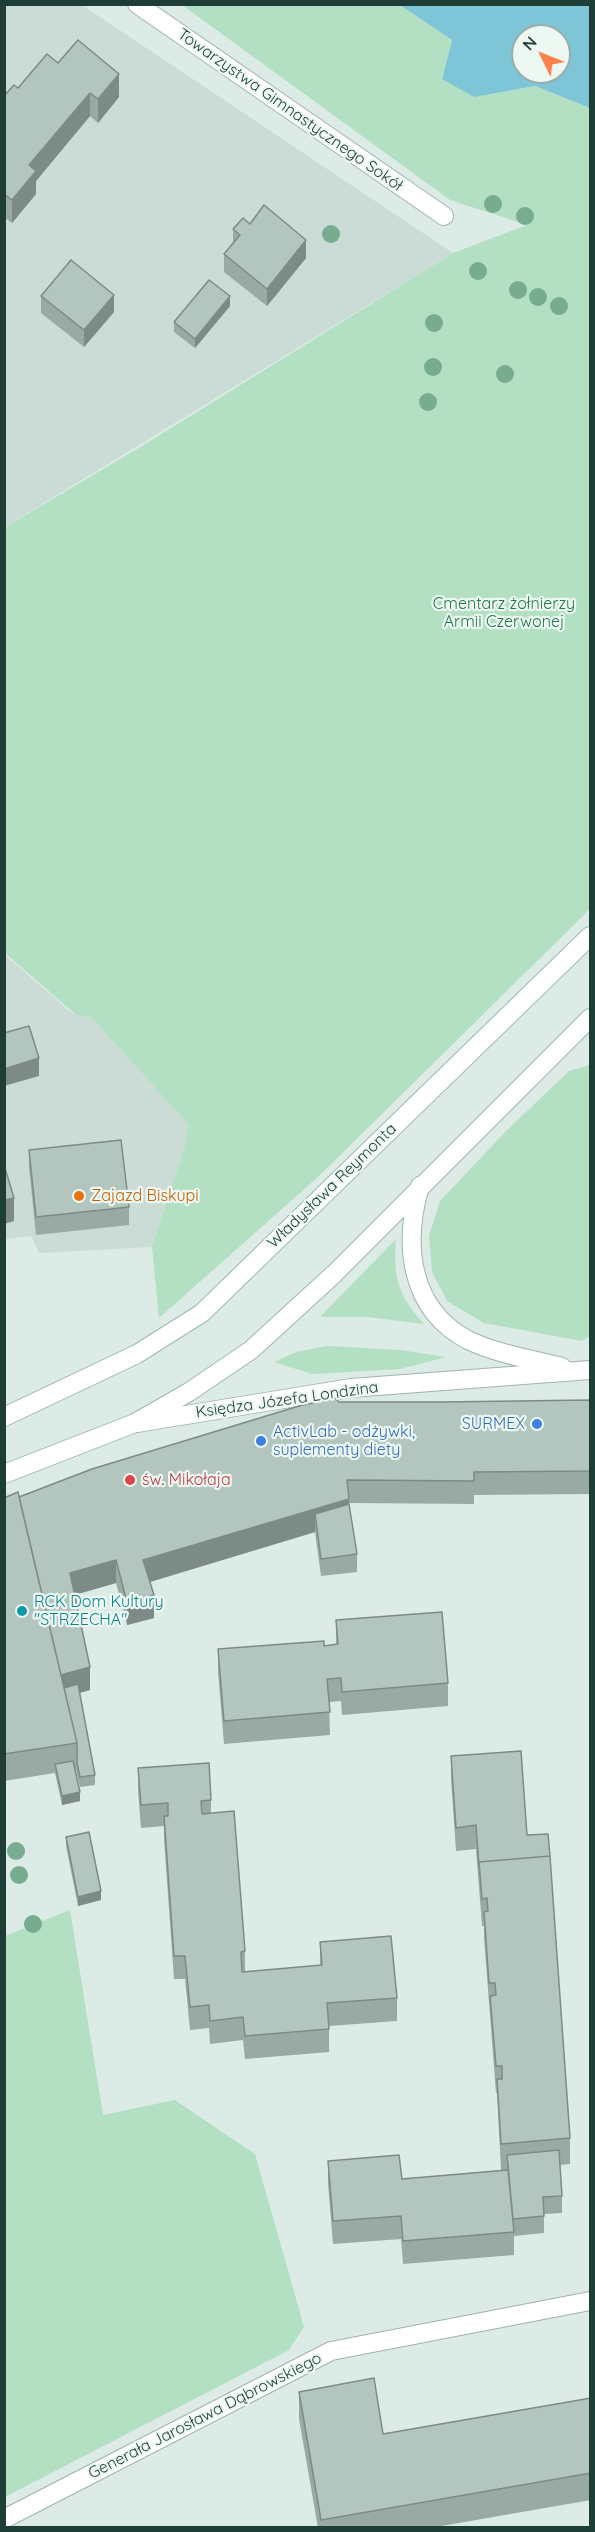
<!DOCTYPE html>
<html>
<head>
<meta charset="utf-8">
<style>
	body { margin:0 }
	#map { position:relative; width:595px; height:2532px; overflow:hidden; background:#ddebe6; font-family:Quicksand,sans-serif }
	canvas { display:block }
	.frame { position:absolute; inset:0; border:6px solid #1d3d36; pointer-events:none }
	.north { position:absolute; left:511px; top:24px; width:60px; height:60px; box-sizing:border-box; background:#eef8f3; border:2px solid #9aada7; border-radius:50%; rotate:313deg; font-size:16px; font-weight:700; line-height:24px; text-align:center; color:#1d3d36 }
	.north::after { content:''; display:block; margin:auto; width:21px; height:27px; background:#ff8048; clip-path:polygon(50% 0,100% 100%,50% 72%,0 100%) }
</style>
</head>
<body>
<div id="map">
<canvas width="595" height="2532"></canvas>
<div class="frame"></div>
<div class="north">N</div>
</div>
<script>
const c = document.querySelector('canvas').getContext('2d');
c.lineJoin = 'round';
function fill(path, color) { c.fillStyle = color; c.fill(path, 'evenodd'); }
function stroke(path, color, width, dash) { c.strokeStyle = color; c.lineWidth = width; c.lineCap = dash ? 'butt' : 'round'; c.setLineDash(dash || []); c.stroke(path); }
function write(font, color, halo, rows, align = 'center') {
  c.font = font + ' Quicksand,sans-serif'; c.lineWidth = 4.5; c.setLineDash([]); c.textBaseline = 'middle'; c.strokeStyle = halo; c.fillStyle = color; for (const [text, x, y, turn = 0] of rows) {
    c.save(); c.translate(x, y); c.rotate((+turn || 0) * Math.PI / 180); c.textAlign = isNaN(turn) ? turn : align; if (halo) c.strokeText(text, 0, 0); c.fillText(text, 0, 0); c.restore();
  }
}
fill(new Path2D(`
	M4,5h78l371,248 -448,274z
	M4,954l68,59 20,5 96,106 -4,25 -32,98 -113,6 -8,-17 -26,3z`), '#cbdbd5');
fill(new Path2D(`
	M182,5h218l52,35 -10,38 32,19 61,-11 55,22v801l-272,268 -159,141 -7,-71 32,-98 4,-25 -96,-106 -17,-4 -70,-61 -1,-425 143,-85 306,-190 74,-28 -77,-25z
	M590,1065v271l-8,5 -98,-18 -37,-22 -15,-29 -3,-36 11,-35 65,-69 64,-61z
	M396,1239c-3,39 2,56 28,85l-57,-7h-47z
	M326,1346l74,4 46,7 -46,12 -88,5 -38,-12 22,-10z
	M70,1910l33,205 72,-15 80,54 49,173 -15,23 -284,147v-561z`), '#b3e0c2');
fill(new Path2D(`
	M400,5h190v103l-55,-22 -61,11 -32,-18 10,-39zM523,36h36v36h-36z`), '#7ec5d8');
const street = new Path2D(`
	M137,4l307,212
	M420,1186c-17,58 -11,123 48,154 29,14 63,19 94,27
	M137,1423l214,-35 239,-18
	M4,2519l327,-168 259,-50`);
const secondary = new Path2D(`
	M4,1417l133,-63 65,-41 388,-377
	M4,1474l131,-51 54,-31 62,-42 83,-76 256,-256`);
stroke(street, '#a0b3ae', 20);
stroke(secondary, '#9bb8af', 20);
stroke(street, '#fff', 18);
stroke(secondary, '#fff', 18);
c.fillStyle = '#77ac90';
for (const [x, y] of [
	[493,204],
	[525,216],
	[331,234],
	[478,271],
	[518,290],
	[538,297],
	[559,306],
	[434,323],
	[433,367],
	[505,374],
	[428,402],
	[16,1851],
	[19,1875],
	[33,1924]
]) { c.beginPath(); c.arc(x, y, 9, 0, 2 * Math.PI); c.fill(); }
fill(new Path2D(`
	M58,63l61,34 -21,26 -8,-7 -54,65v13l-24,29 -8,-6v-121z
	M250,224l56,34 -39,48 -43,-34v-18l9,-11v-14z
	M41,296l73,16 -30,35 -43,-34z
	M230,306l-35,42 -21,-16v-10z
	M29,1150l100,57v18l-93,10 -7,-68z
	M591,1400v94l-117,1v9l-125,-1 8,51v18l-36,4 -6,-44 -165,50 4,36 -27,7 -11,-42 -41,12 15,95 -11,3 16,82v10l-15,2 -4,-17h-1l5,31 -18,4 -7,-32 -51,8v-283l15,-1 320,-95h102z
	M336,1620l112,63v23l-106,9 -1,-14 -12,1 1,33 -106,9 -6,-72v-23l118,-4z
	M451,1756l76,79 43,303v26l-10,1 2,31v17l-18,1v19l-30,3v19l-111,9 -2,-25 -68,5 -5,-60v-23l74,18 99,-9 -4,-77h-1l-12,-155v-12h-2l-6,-77 -20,2 -5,-72z
	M138,1768l73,32v13l34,138v21l75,-6v-24l77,56v23l-68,5v26l-84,7 -2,-19 -33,4 -1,-16 -19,2 -5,-51h-11l-10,-140v-13l-23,2 -3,-37z
	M66,1837l35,63 -23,6 -12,-60z
	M299,2392l84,42 208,-36v102l-161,28h-112l-19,-109z`), '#99aaa4');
fill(new Path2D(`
	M119,74v23l-21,26v-24z
	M90,93v23l-54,65v13l-24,29v-23l17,-35z
	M306,240v18l-39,48v-17z
	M114,295v17l-30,35v-17z
	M230,296v10l-35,42v-9z
	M39,1058v18l-35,10v-17z
	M14,1198v23l-10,3v-24z
	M349,1499v23l-34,-8v18l-172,52v-24z
	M116,1560v23l-46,13v-23z
	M154,1595v23l-27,7v-23z
	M90,1667v23l-28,8 -2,-23z
	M80,1792v9l-18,4v-9z
	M101,1891v9l-23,6v-9z`), '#7d8b86');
const building = new Path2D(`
	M78,40l41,34 -21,25 -8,-6 -61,72 7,6 -24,29 -8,-6v-91l1,-1 -1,-6 10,-11 4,3 29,-34 11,9z
	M264,205l42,35 -39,49 -43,-35 16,-19 -7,-6 10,-11 7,6z
	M71,260l43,35 -30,35 -43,-34z
	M209,280l21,16 -35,43 -21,-17z
	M29,1026l10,32 -35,11v-36z
	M121,1140l8,67 -93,10 -7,-67z
	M4,1165l10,33 -10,2z
	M335,1398l4,4h102l150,-2v71l-117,1v9l-127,-1 2,19 -206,61 11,35 -27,7 -11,-42 -46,13 20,94 -29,8 -42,-178 73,-28 207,-63z
	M18,1492l59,251 -73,11v-256z
	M349,1504l8,50 -36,5 -6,-45z
	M442,1612l6,71 -106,9 -1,-14 -14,1 3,33 -106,9 -6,-72 106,-8v5l14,-2 -2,-24z
	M78,1684l17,91 -15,2 -3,-14v-20l-13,-55z
	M521,1751l6,84 21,-1 2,22 -71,6v4l-3,-41 -20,3 -5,-72z
	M73,1761l7,31 -18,4 -7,-32z
	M209,1763l2,37 -10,1 1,13 32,-3 11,140 -4,1 1,20 80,-7 -2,-23 71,-6 6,62 -70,5 2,26 -84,7 -2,-19 -33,4 -1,-16 -19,2 -5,-51h-11l-10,-140h4v-13l-27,2 -3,-37z
	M89,1832l12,59 -23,6 -12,-60z
	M550,1856l20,282 -69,6 -4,-65h5v-13h-6l-6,-70 6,-1 -1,-12h-6l-5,-71 4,-1 -1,-13 -5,1 -3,-37z
	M559,2150l3,46 -19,1 1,19 -31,3 -6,-64z
	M399,2155l3,24 106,-9 6,62 -111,9 -2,-25 -68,5 -5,-60z
	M374,2378l9,56 208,-36v75l-270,47 -22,-128z`);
fill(building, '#b2c6bf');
stroke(building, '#7d8b86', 1.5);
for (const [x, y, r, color] of [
	[79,1196,6,"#e8710a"],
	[537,1424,6,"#3f7fe0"],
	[261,1441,6,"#3f7fe0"],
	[130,1480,6,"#e0444e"],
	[22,1611,6,"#0f9aa8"]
]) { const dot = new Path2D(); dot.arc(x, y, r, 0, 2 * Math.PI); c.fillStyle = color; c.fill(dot); stroke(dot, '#eef8f3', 2); }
write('16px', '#1d3d36', '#eef8f3', [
	["Towarzystwa Gimnastycznego Sokół",290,110,35],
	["Władysława Reymonta",332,1186,-44],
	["Księdza Józefa Londzina",287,1400,-8],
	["Generała Jarosława Dąbrowskiego",205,2416,-27]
]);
write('16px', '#237849', '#eef8f3', [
	["Cmentarz żołnierzy",504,604],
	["Armii Czerwonej",504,622]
]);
write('16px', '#c56008', '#eef8f3', [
	["Zajazd Biskupi",91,1196]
], 'left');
write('16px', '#366cbe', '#eef8f3', [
	["SURMEX",525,1424],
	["ActivLab - odżywki,",273,1432,"left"],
	["suplementy diety",273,1450,"left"]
], 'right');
write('16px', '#be3a42', '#eef8f3', [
	["św. Mikołaja",142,1480]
], 'left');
write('16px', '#0d838f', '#eef8f3', [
	["RCK Dom Kultury",34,1602],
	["\"STRZECHA\"",34,1620]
], 'left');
</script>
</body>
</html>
